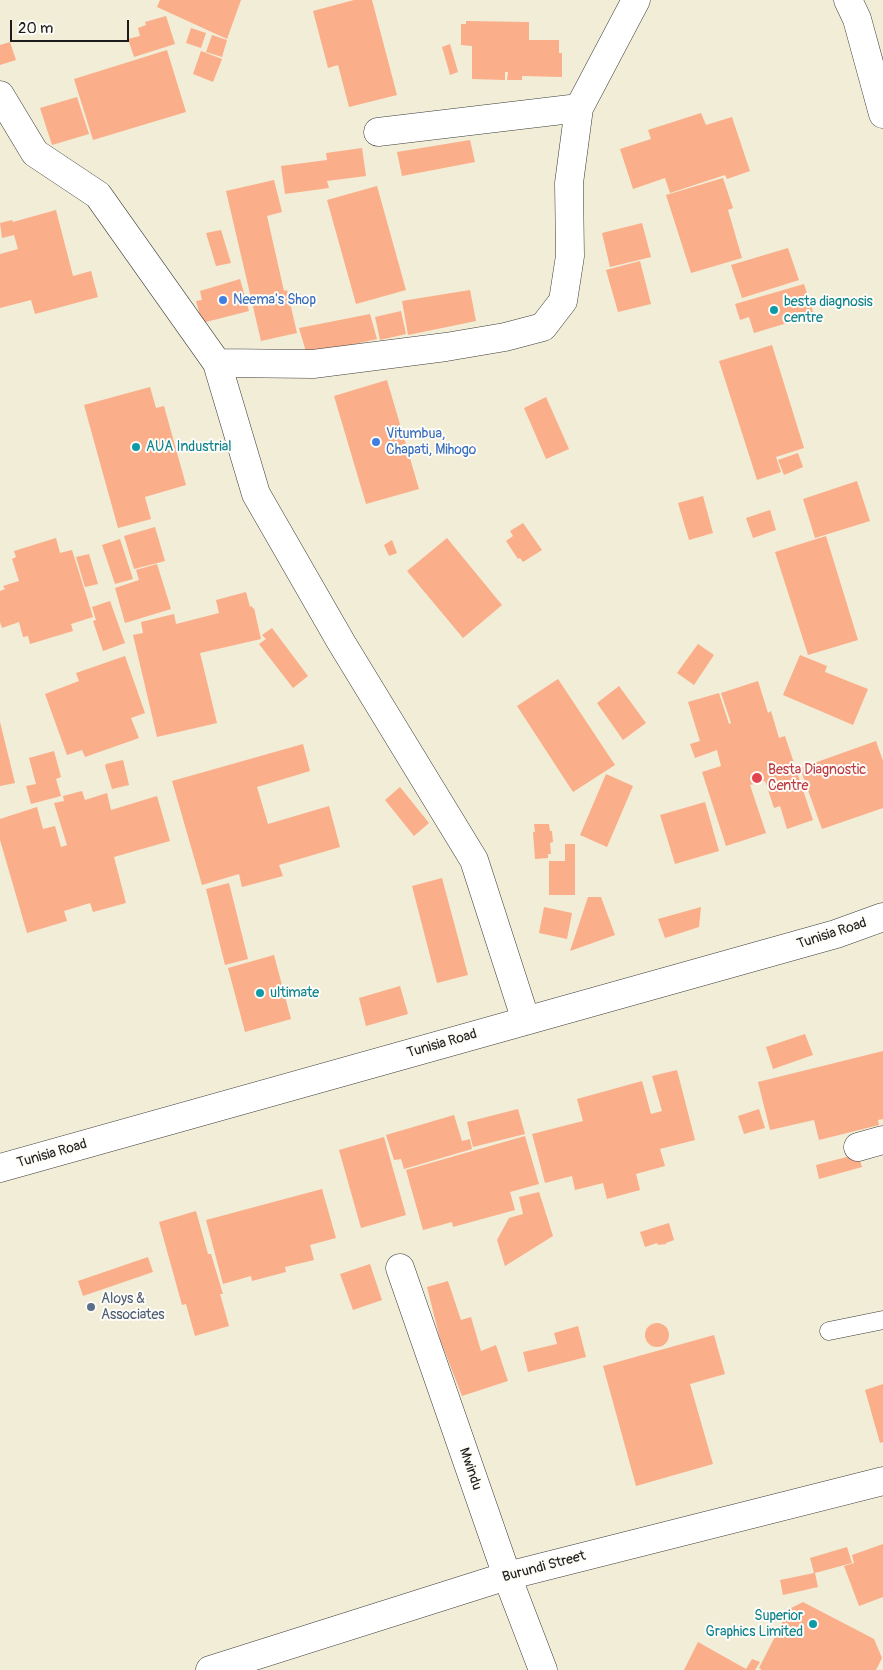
<!DOCTYPE html>
<html>
<head>
<meta charset="utf-8">
<style>
	body { margin:0 }
	#map { position:relative; width:883px; height:1670px; overflow:hidden; background:#f2edd7; font-family:Pangolin,sans-serif }
	canvas { display:block }
	.scale { position:absolute; left:10px; top:20px; width:119px; height:22px; box-sizing:border-box; border:2px solid #1c1c1c; border-top:0; padding-left:6px; font-size:15px; line-height:18px; white-space:nowrap; color:#1c1c1c; -webkit-text-stroke:4px #fdfcf7; paint-order:stroke }
</style>
</head>
<body>
<div id="map">
<canvas width="883" height="1670"></canvas>
<div class="scale">20 m</div>
</div>
<script>
const c = document.querySelector('canvas').getContext('2d');
c.lineJoin = 'round';
function fill(path, color) { c.fillStyle = color; c.fill(path, 'evenodd'); }
function stroke(path, color, width, dash) { c.strokeStyle = color; c.lineWidth = width; c.lineCap = dash ? 'butt' : 'round'; c.setLineDash(dash || []); c.stroke(path); }
function write(font, color, halo, rows, align = 'center') {
  c.font = font + ' Pangolin,sans-serif'; c.lineWidth = 4; c.setLineDash([]); c.textBaseline = 'middle'; c.strokeStyle = halo; c.fillStyle = color; for (const [text, x, y, turn = 0] of rows) {
    c.save(); c.translate(x, y); c.rotate((+turn || 0) * Math.PI / 180); c.textAlign = isNaN(turn) ? turn : align; if (halo) c.strokeText(text, 0, 0); c.fillText(text, 0, 0); c.restore();
  }
}
fill(new Path2D(`
	M160,0h81l-14,39 -70,-32z
	M354,0h18l25,95 -48,12 -11,-42 -10,3 -15,-57z
	M166,16l9,28 -41,13 -6,-18 12,-3 -2,-8 8,-3 -1,-3z
	M466,21l63,1v18h30v13h3v24l-40,-1v4h-15l1,-8h-3v8l-33,-1v-33l-11,-1v-21h5z
	M191,28l15,5 -5,15 -15,-5z
	M212,35l15,5 -5,17 -16,-5z
	M10,42l6,18 -16,5v-20z
	M450,44l8,28 -8,3 -8,-28z
	M167,50l19,62 -93,28 -19,-61z
	M201,51l21,8 -9,23 -20,-8z
	M77,97l12,37 -37,11 -12,-37z
	M701,113l5,12 26,-8 18,54 -23,8 -2,-4 -55,18 -5,-15 -32,11 -13,-40 31,-10 -3,-9z
	M470,140l5,22 -73,14 -5,-24z
	M362,148l4,28 -39,5 2,7 -44,6 -4,-28 46,-6 -1,-7z
	M723,178l10,30 -5,2 14,48 -51,15 -25,-78z
	M274,180l8,32 -15,4 17,75 3,-1 10,43 -36,8 -35,-150z
	M377,186l29,104 -50,14 -29,-104z
	M56,210l17,66 18,-5 7,26 -63,17 -4,-14 -31,8v-54l18,-5 -4,-14 -12,3 -2,-15 12,-3 1,2z
	M642,223l9,34 -41,10 -8,-34z
	M221,230l10,33 -15,3 -10,-33z
	M788,248l11,32 -57,18 -11,-33z
	M640,261l11,43 -33,8 -12,-42z
	M240,279l9,32 -47,12 -6,-22 6,-1 -2,-9z
	M804,284l10,31 -60,18 -5,-16 -9,3 -5,-16z
	M470,290l6,31 -68,14 -6,-34z
	M401,311l5,23 -26,6 -5,-23z
	M370,314l7,25 -70,16 -8,-27z
	M772,345l32,103 -28,9 5,15 -24,8 -38,-119z
	M387,380l32,109 -53,15 -32,-108z
	M150,387l6,21 8,-2 22,79 -41,12 6,22 -33,9 -34,-123z
	M546,397l23,52 -23,10 -22,-51z
	M798,453l5,14 -19,8 -6,-15z
	M857,481l13,40 -55,17 -12,-39z
	M703,496l10,37 -24,7 -11,-37z
	M770,510l6,20 -23,8 -7,-20z
	M523,523l19,27 -19,12 -3,-4 -2,1 -12,-18 7,-5 -3,-5z
	M155,527l10,34 -31,8 -10,-33z
	M826,536l32,104 -50,15 -33,-103z
	M56,538l4,15 12,-3 21,67 -22,7 2,7 -43,13 -2,-8 -5,1 -4,-15 -17,6 -2,-6v-31l5,-2 -2,-3 16,-5 -7,-22 4,-2 -2,-6z
	M447,538l55,67 -39,33 -56,-67z
	M120,539l13,40 -18,5 -13,-39z
	M392,540l5,13 -8,3 -5,-11z
	M89,554l9,30 -13,3 -9,-30z
	M157,564l14,45 -46,14 -10,-35 24,-8 -3,-10z
	M246,592l4,15 2,-1 1,3 1,-1 7,31 -61,14 17,70 -60,14 -24,-102 10,-2 -2,-11 33,-8 2,10 43,-11 -3,-13z
	M110,601l15,42 -22,8 -10,-30 3,-1 -4,-13z
	M272,628l36,48 -15,12 -34,-44 7,-5 -4,-4z
	M698,644l16,11 -20,30 -17,-12z
	M800,655l27,11 -2,6 43,17 -15,36 -70,-30z
	M125,656l20,57 -14,5 8,20 -54,19 -3,-7 -15,5 -22,-61 34,-13 -3,-8z
	M558,679l57,86 -42,27 -56,-86z
	M758,681l10,32 3,-2 8,27 6,-2 28,84 -26,9 -7,-23 -6,2 -9,-27 -15,4 16,48 -40,13 -24,-74 19,-6 -4,-16 -22,8 -5,-14 10,-3 -12,-39 31,-9 10,31 2,-1 -10,-30z
	M619,686l27,37 -23,17 -26,-37z
	M0,722l15,61 -15,3z
	M876,741l7,20v47l-61,21 -22,-61z
	M303,744l7,27 -53,16 11,37 61,-18 11,41 -61,18 4,11 -41,11 -3,-13 -37,11 -30,-104z
	M54,751l7,26 -5,2 5,17 -30,8 -5,-18 10,-2 -7,-26z
	M123,760l6,25 -17,4 -7,-23 1,-2z
	M606,774l27,12 -26,61 -27,-12z
	M400,787l29,36 -15,13 -29,-36z
	M82,791l3,9 22,-7 4,17 46,-14 13,45 -56,16 12,46 -33,9 -3,-9 -26,8 3,10 -40,12 -27,-93v-21l37,-12 6,22 12,-3 6,21 6,-2 -13,-42 10,-2 -1,-5z
	M705,802l14,49 -44,13 -15,-49z
	M534,824h15l1,7h2l1,11 -3,1 1,11h-3v4l-13,1 -2,-27h2z
	M565,844h10v51h-26v-34h16z
	M442,878l26,97 -31,8 -25,-97z
	M229,883l19,76 -23,6 -19,-76z
	M588,897h13l14,38 -45,16z
	M544,907l28,6 -5,26 -28,-6z
	M701,907l-2,20 -34,11 -7,-19z
	M274,955l17,64 -46,13 -17,-64z
	M400,986l8,28 -42,12 -7,-28z
	M805,1034l8,21 -40,14 -7,-22z
	M883,1051v68l-5,1 1,5 -60,15 -5,-20 -44,10 -12,-48z
	M677,1070l18,70 -35,9 5,17 -29,8 4,16 -33,9 -4,-16 -28,7 -3,-14 -27,7 -13,-49 51,-13 -6,-22 65,-18 9,33 11,-3 -10,-35z
	M518,1109l7,25 -52,13 -6,-25z
	M759,1109l6,19 -21,6 -6,-18z
	M454,1115l8,26 8,-2 2,10 -68,20 -3,-10 -7,1 -8,-25z
	M525,1136l14,48 -29,8 5,18 -62,17 -1,-5 -29,8 -17,-60z
	M384,1137l22,78 -45,13 -22,-78z
	M858,1154l4,13 -43,12 -3,-14z
	M322,1189l14,49 -26,7 4,15 -29,7 1,5 -34,9 -1,-5 -28,8 -17,-64z
	M539,1192l14,44 -48,30 -8,-26 12,-22 14,-4 -4,-17z
	M196,1211l12,43h3l12,40h-3l9,32 -34,10 -9,-32 -4,1 -23,-83z
	M669,1223l5,17 -8,3v1l-8,1 -1,-2 -12,4 -5,-15z
	M148,1257l5,15 -70,24 -5,-15z
	M370,1264l12,36 -29,10 -13,-36z
	M448,1281l13,39 10,-3 10,34 15,-6 12,36 -46,15 -22,-57 -13,-52z
	M645 1335a12 12 0 1 1 24 0a12 12 0 1 1-24 0Z
	M578,1326l8,31 -58,15 -5,-20 34,-8 -3,-11z
	M714,1335l11,39 -35,10 23,80 -77,22 -33,-120z
	M883,1384v58l-3,1 -15,-53z
	M883,1544v53l-24,9 -15,-40 10,-3 -2,-8z
	M847,1547l5,16 -37,10 3,14 -35,8 -3,-15 34,-7 -4,-15z
	M803,1602l71,37 8,19 -6,12h-114l-3,-2 30,-59z
	M698,1642l48,27 6,-10 8,3 -5,8h-71z`), '#faae8a');
const service = new Path2D(`
	M829,1331l54,-11`);
const minor = new Path2D(`
	M848,0l9,19 26,95
	M0,95l35,58 63,42 119,168 39,131 85,148 133,218 52,161
	M378,132l201,-24
	M217,363l96,1 133,-17 59,-10 38,-10 20,-26 7,-45 -1,-73 10,-75 57,-108
	M858,1147l25,-7
	M0,1168l836,-234 47,-17
	M400,1268l107,308 36,94
	M210,1670l297,-94 376,-95`);
stroke(service, '#3c3b38', 19);
stroke(minor, '#3c3b38', 29);
stroke(service, '#fff', 18);
stroke(minor, '#fff', 28);
for (const [x, y, r, color] of [
	[223,300,5,"#3f7fe0"],
	[774,310,5,"#0f9aa8"],
	[376,442,5,"#3f7fe0"],
	[136,447,5,"#0f9aa8"],
	[757,778,6,"#e0444e"],
	[260,993,5,"#0f9aa8"],
	[91,1307,5,"#5c6f8a"],
	[813,1624,5,"#0f9aa8"]
]) { const dot = new Path2D(); dot.arc(x, y, r, 0, 2 * Math.PI); c.fillStyle = color; c.fill(dot); stroke(dot, '#fdfcf7', 2); }
write('14px', '#366cbe', '#fdfcf7', [
	["Neema's Shop",233,300],
	["Vitumbua,",386,434],
	["Chapati, Mihogo",386,450]
], 'left');
write('14px', '#0d838f', '#fdfcf7', [
	["besta diagnosis",784,302],
	["centre",784,318],
	["AUA Industrial",146,447],
	["ultimate",270,993],
	["Superior",803,1616,"right"],
	["Graphics Limited",803,1632,"right"]
], 'left');
write('14px', '#be3a42', '#fdfcf7', [
	["Besta Diagnostic",768,770],
	["Centre",768,786]
], 'left');
write('14px', '#1c1c1c', '#fdfcf7', [
	["Tunisia Road",832,934,-18],
	["Tunisia Road",442,1044,-16],
	["Tunisia Road",52,1154,-16],
	["Mwindu",470,1469,71],
	["Burundi Street",544,1567,-15]
]);
write('14px', '#4e5e75', '#fdfcf7', [
	["Aloys &",101,1299],
	["Associates",101,1315]
], 'left');
</script>
</body>
</html>
